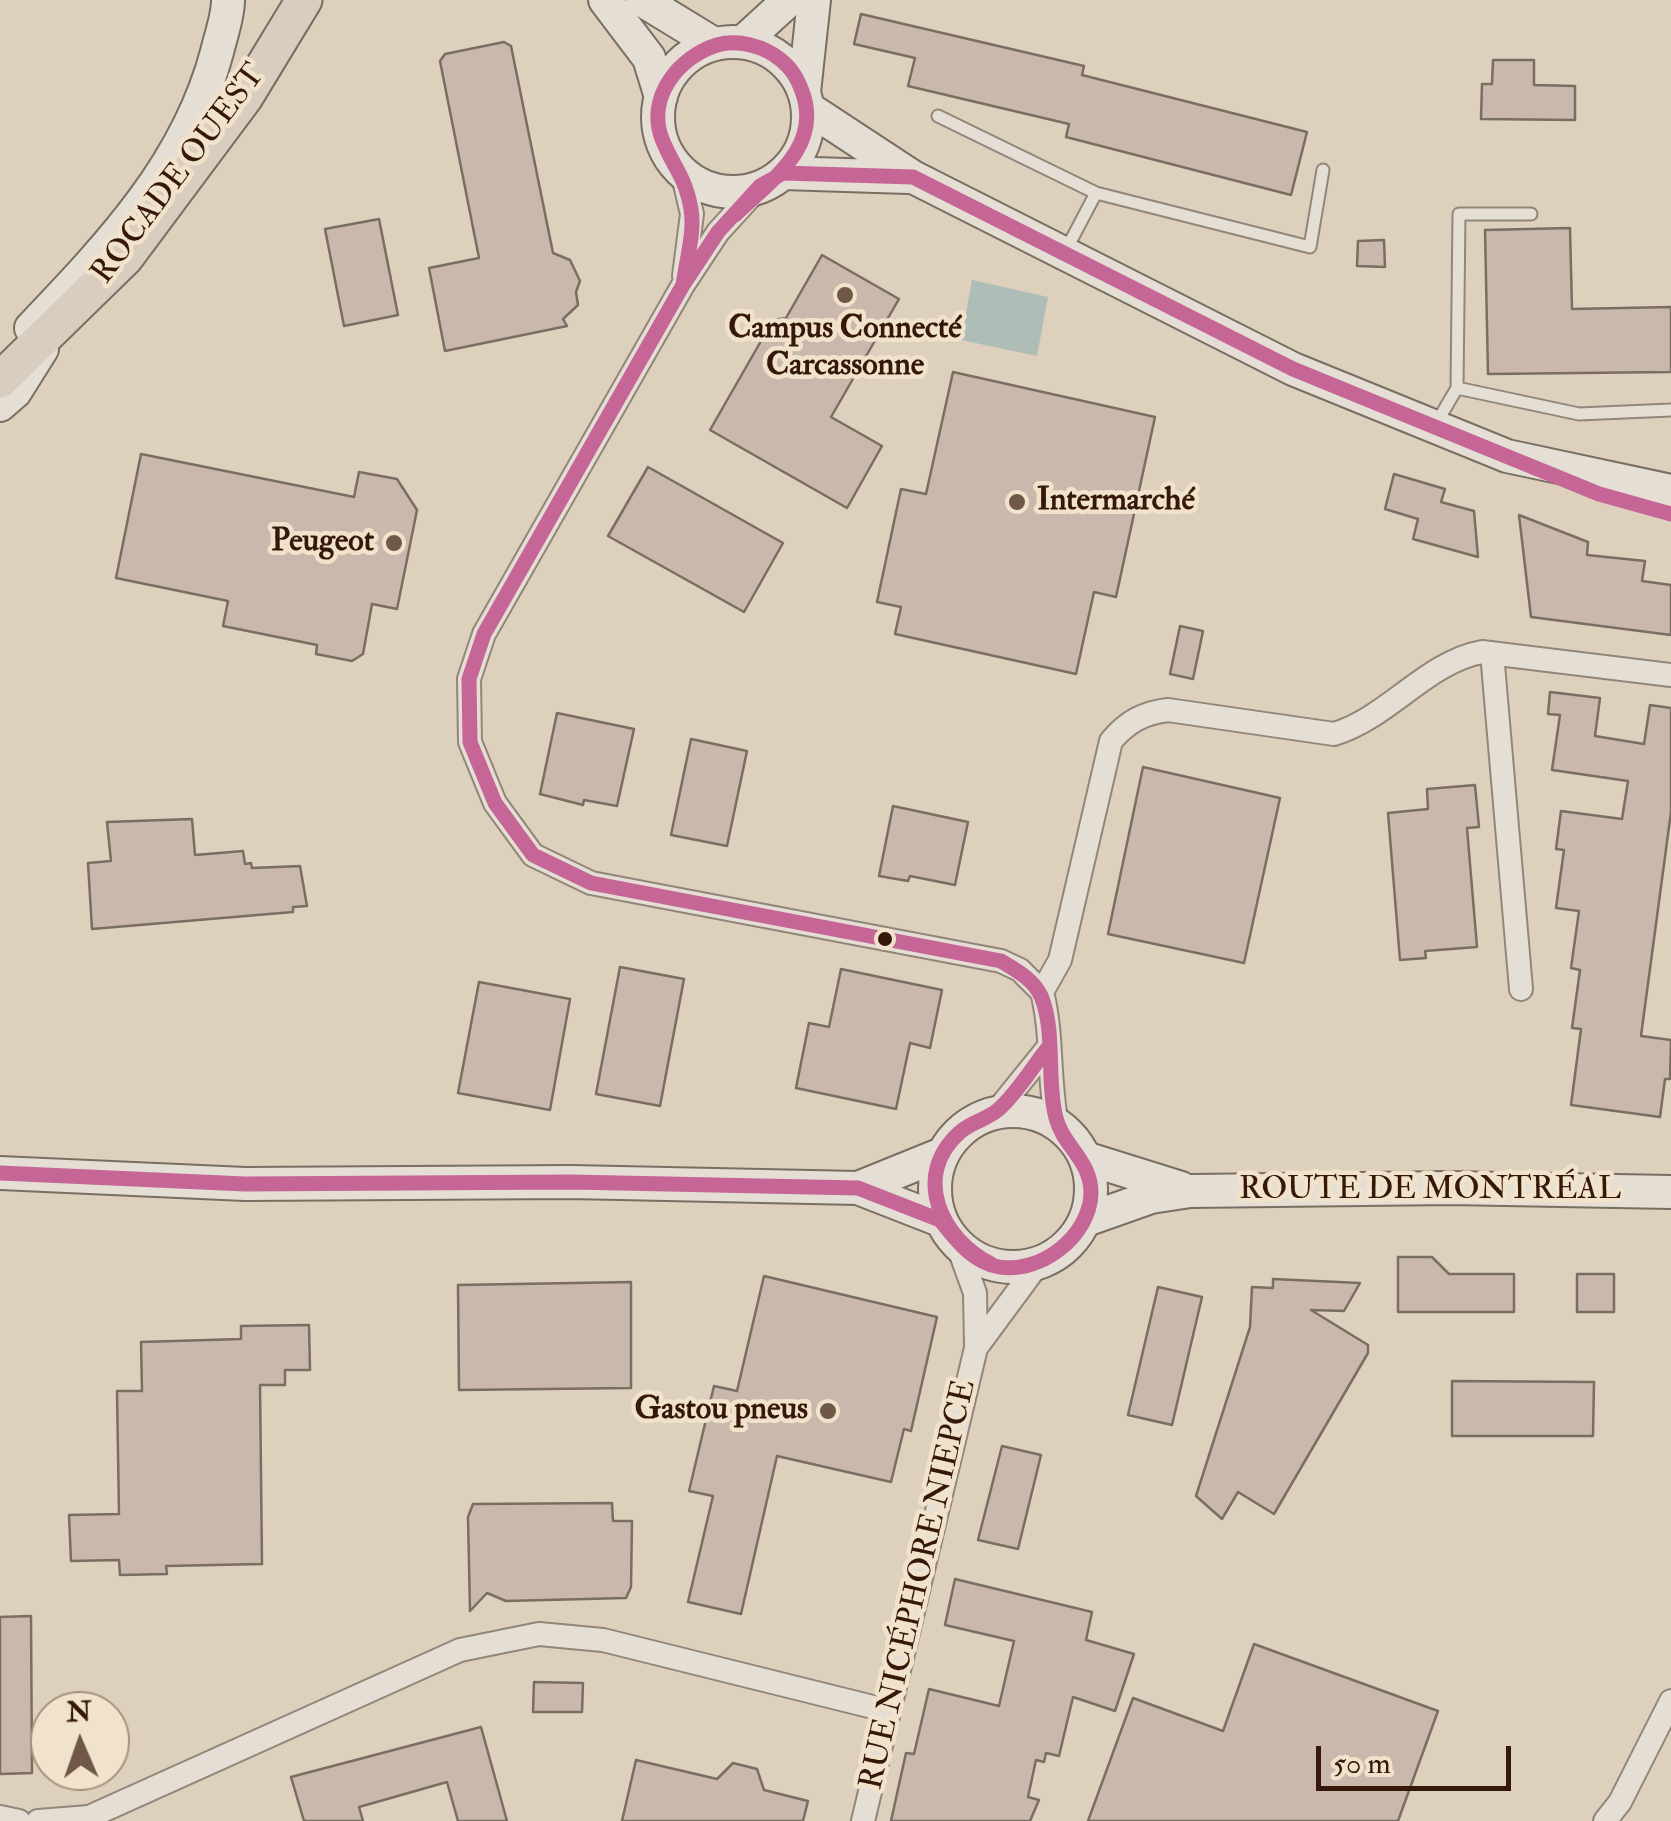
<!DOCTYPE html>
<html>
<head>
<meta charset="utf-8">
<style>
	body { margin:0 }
	#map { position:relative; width:1671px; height:1821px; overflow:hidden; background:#ddd0bd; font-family:"IM FELL Double Pica",serif }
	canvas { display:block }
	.north { position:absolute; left:30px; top:1691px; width:100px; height:100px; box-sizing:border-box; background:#f1e2cc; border:2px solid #a6917e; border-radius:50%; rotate:358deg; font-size:28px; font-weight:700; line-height:40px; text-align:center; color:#36180a }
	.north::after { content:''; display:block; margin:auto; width:35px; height:45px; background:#705849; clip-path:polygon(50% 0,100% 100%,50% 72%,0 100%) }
	.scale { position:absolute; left:1316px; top:1746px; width:195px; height:45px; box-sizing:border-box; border:5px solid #36180a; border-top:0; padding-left:12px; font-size:30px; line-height:35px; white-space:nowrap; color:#36180a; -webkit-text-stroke:8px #f1e2cc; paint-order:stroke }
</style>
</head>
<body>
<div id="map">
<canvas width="1671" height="1821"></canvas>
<div class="north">N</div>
<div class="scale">50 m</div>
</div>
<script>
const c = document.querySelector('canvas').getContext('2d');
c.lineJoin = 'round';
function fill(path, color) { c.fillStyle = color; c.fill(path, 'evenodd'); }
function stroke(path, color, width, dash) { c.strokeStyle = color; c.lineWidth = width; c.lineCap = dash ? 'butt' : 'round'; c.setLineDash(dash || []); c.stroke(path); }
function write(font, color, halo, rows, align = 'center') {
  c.font = font + ' "IM FELL Double Pica",serif'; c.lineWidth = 9; c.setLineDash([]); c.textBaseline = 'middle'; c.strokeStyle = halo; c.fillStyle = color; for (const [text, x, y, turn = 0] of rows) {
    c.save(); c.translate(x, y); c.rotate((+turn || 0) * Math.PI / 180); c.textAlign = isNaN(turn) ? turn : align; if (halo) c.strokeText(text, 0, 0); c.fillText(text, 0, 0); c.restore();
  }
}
fill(new Path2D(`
	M972,280l76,17 -11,59 -76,-16z`), '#afbdb7');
const building = new Path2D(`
	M861,14l223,52 -2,9 225,57 -16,63 -225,-58 3,-13 -161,-38 7,-28 -61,-14z
	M504,42l7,4 42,207 17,7 10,21 -4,11 2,13 -15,14 4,7 -122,25 -16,-83 50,-10 -39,-197 5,-7z
	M1493,60h41v25l41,1v34l-94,-1 1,-35h10z
	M379,219l19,96 -54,11 -19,-97z
	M1570,228l2,81 99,-2v65l-183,2 -3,-144z
	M1384,240l1,27 -28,-1 1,-25z
	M822,255l77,44 -68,118 51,29 -35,62 -137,-78 63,-110 13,-2z
	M953,372l202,45 -39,180 -22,-5 -18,82 -181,-40 6,-27 -24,-5 24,-113 25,5z
	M141,454l213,43 5,-25 38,7 20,31 -20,99 -25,-5 -9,50 -11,7 -36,-7 1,-9 -94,-19 5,-25 -112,-23z
	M648,467l135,76 -39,69 -136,-76z
	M1394,474l51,15 -4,13 33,9 4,46 -65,-18 5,-20 -33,-10z
	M1519,515l69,27 -1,13 58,6 -3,20 29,4v50l-140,-18z
	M1180,626l23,5 -10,48 -23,-5z
	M1550,692l50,6 -5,38 49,8 6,-39 21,3v104l-30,224 30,4 -1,39h-5l-5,38 -89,-12 10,-76 -9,-1 8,-58 -9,-2 8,-57 -23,-3 8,-58 -8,-1 5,-38 61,8 6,-38 -76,-11 8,-55 -12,-1z
	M557,713l77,16 -17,77 -33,-6 -1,5 -43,-11z
	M691,739l56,12 -20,95 -56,-11z
	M1143,767l137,31 -36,165 -136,-29z
	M1475,785l4,42 -12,1 10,119 -52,4 1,7 -26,2 -12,-147 40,-4 -1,-20z
	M893,806l75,16 -13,63 -45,-9 -2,5 -29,-5z
	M192,819l3,36 48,-4 2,13 6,-1 1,5 48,-2 7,40 -14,1v5l-201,17 -4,-66 23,-2 -4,-39z
	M620,967l64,12 -24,127 -64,-12z
	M841,969l101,21 -12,58 -20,-5 -14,66 -100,-21 13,-65 20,4z
	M479,982l91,17 -20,111 -92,-17z
	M1398,1257h34l17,17h65v38h-116z
	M1577,1274h37v38h-37z
	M764,1276l173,41 -26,114 -7,-2 -13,53 -114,-26 -36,158 -53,-12 25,-106 -24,-5 25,-105 23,5z
	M1273,1279l87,4 -16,28 -33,-1 57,35v8l-94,161 -36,-22 -16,27 -26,-23 54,-169 2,-40 21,1z
	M631,1282v106l-172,2 -1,-105z
	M1158,1287l44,10 -30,128 -44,-10z
	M309,1325l1,45h-25v15h-25l2,179 -96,2 1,8 -47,1 -1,-15 -48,1 -2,-46 50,-1 -2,-123h25l-1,-49 100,-3v-13z
	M1452,1381l142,1 -1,54h-141z
	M1002,1446l39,9 -23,94 -40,-9z
	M612,1503l1,18h19l-1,66 -5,11 -120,3 -19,-8 -17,18 -2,-94 5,-13z
	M955,1579l137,33 -6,28 48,14 -19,57 -42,-14 -14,59 -13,-3 -2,9 -8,-2 -8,37 11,3 -9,21h-139l15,-68 8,1 15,-65 70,17 15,-65 -69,-16z
	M31,1616l1,157 -32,1v-157z
	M1254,1644l184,67 -40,110h-310l45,-123 90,33z
	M534,1682l49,1 -1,29h-49z
	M481,1727l26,94h-49l-11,-39 -88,25 4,14h-59l-13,-44z
	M636,1760l81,19 16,-16 24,6 7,21 44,11 -5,20h-181z`);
fill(building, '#cbb8ac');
stroke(building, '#796e62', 2.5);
const lane = new Path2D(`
	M938,116l158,77 -30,57
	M1096,193l214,54 13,-77
	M1457,388l2,-174h72
	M1437,422l20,-34 122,26 92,-4`);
const street = new Path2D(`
	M682,171l10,43 -8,62
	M760,186l-42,46 -35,53 -199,349 -15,45 1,63 25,61 38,52 58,28 410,78 19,9 22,22
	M1492,653l29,336
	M996,1112l51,-63
	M1057,1124c-9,-44 -4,-89 -15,-132l18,-32 51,-219c16,-19 32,-28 57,-31l166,24c54,-16 93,-72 148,-82l189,23
	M958,1246l17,47 1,52
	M0,1817l19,4
	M38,1821l51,-4 371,-167 79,-16 64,6 286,71
	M863,1821l113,-473 62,-84
	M1605,1821l15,-19 51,-101`);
const secondary = new Path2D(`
	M605,0l44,58 12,39
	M642,0l72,44
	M743,42l46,-42
	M658 117a75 75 0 1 1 150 0a75 75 0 1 1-150 0Z
	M804,92l10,-92
	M808,108l105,69 380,192 214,87 164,35
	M783,173l125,4
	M31,328c78,-82 156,-163 186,-276 4,-17 11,-35 11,-52
	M0,405l15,-13 27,-43
	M935 1189a78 78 0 1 1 156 0a78 78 0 1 1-156 0Z
	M1085,1158l96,30
	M0,1173l245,11 326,-2 287,6 82,32
	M858,1188l84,-34
	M1086,1220l65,-23 39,-6 260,-3 221,4`);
const primary = new Path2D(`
	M0,380l125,-122 120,-161 59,-97`);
stroke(lane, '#92867a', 15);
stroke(street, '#92867a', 26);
stroke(secondary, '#796e62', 36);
stroke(primary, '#796e62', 39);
stroke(lane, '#e4ded4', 11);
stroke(street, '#e4ded4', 22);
stroke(secondary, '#e4ded4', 32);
stroke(primary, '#d8cdbf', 35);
stroke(new Path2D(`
	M683,285c3,-23 12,-53 8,-76 -6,-34 -18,-42 -29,-70 -16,-42 17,-82 55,-94 21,-6 47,1 64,15 11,9 16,18 21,31 21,56 -31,89 -67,124
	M0,1173l245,11 326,-2 287,6 82,32
	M940,1220c16,20 32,42 59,47 42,7 91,-31 92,-74 0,-33 -28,-47 -35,-75 -10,-38 0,-86 -15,-122 -8,-17 -25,-26 -40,-35l-410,-78 -58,-28 -38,-52 -25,-61 -1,-63 15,-45 199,-349 35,-53 42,-46 23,-13 130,4 380,192 306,125 72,20
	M991,1264c-49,-25 -80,-87 -32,-131 11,-11 28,-13 40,-24 19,-17 32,-40 48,-60`), '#c66697', 15);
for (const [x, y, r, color] of [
	[845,295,10,"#705849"],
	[1017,502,10,"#705849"],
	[394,543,10,"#705849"],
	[885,939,9,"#36180a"],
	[828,1411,10,"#705849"]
]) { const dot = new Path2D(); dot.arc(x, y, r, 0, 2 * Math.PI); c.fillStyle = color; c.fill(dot); stroke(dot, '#f1e2cc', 4); }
write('32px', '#36180a', '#f1e2cc', [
	["ROCADE OUEST",180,175,-53],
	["ROUTE DE MONTRÉAL",1430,1191],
	["RUE NICÉPHORE NIEPCE",920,1585,-77]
]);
write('bold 32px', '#36180a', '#f1e2cc', [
	["Campus Connecté",845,330,"center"],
	["Carcassonne",845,367,"center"],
	["Intermarché",1037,502,"left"],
	["Peugeot",374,543],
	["Gastou pneus",808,1411]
], 'right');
</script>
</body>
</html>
